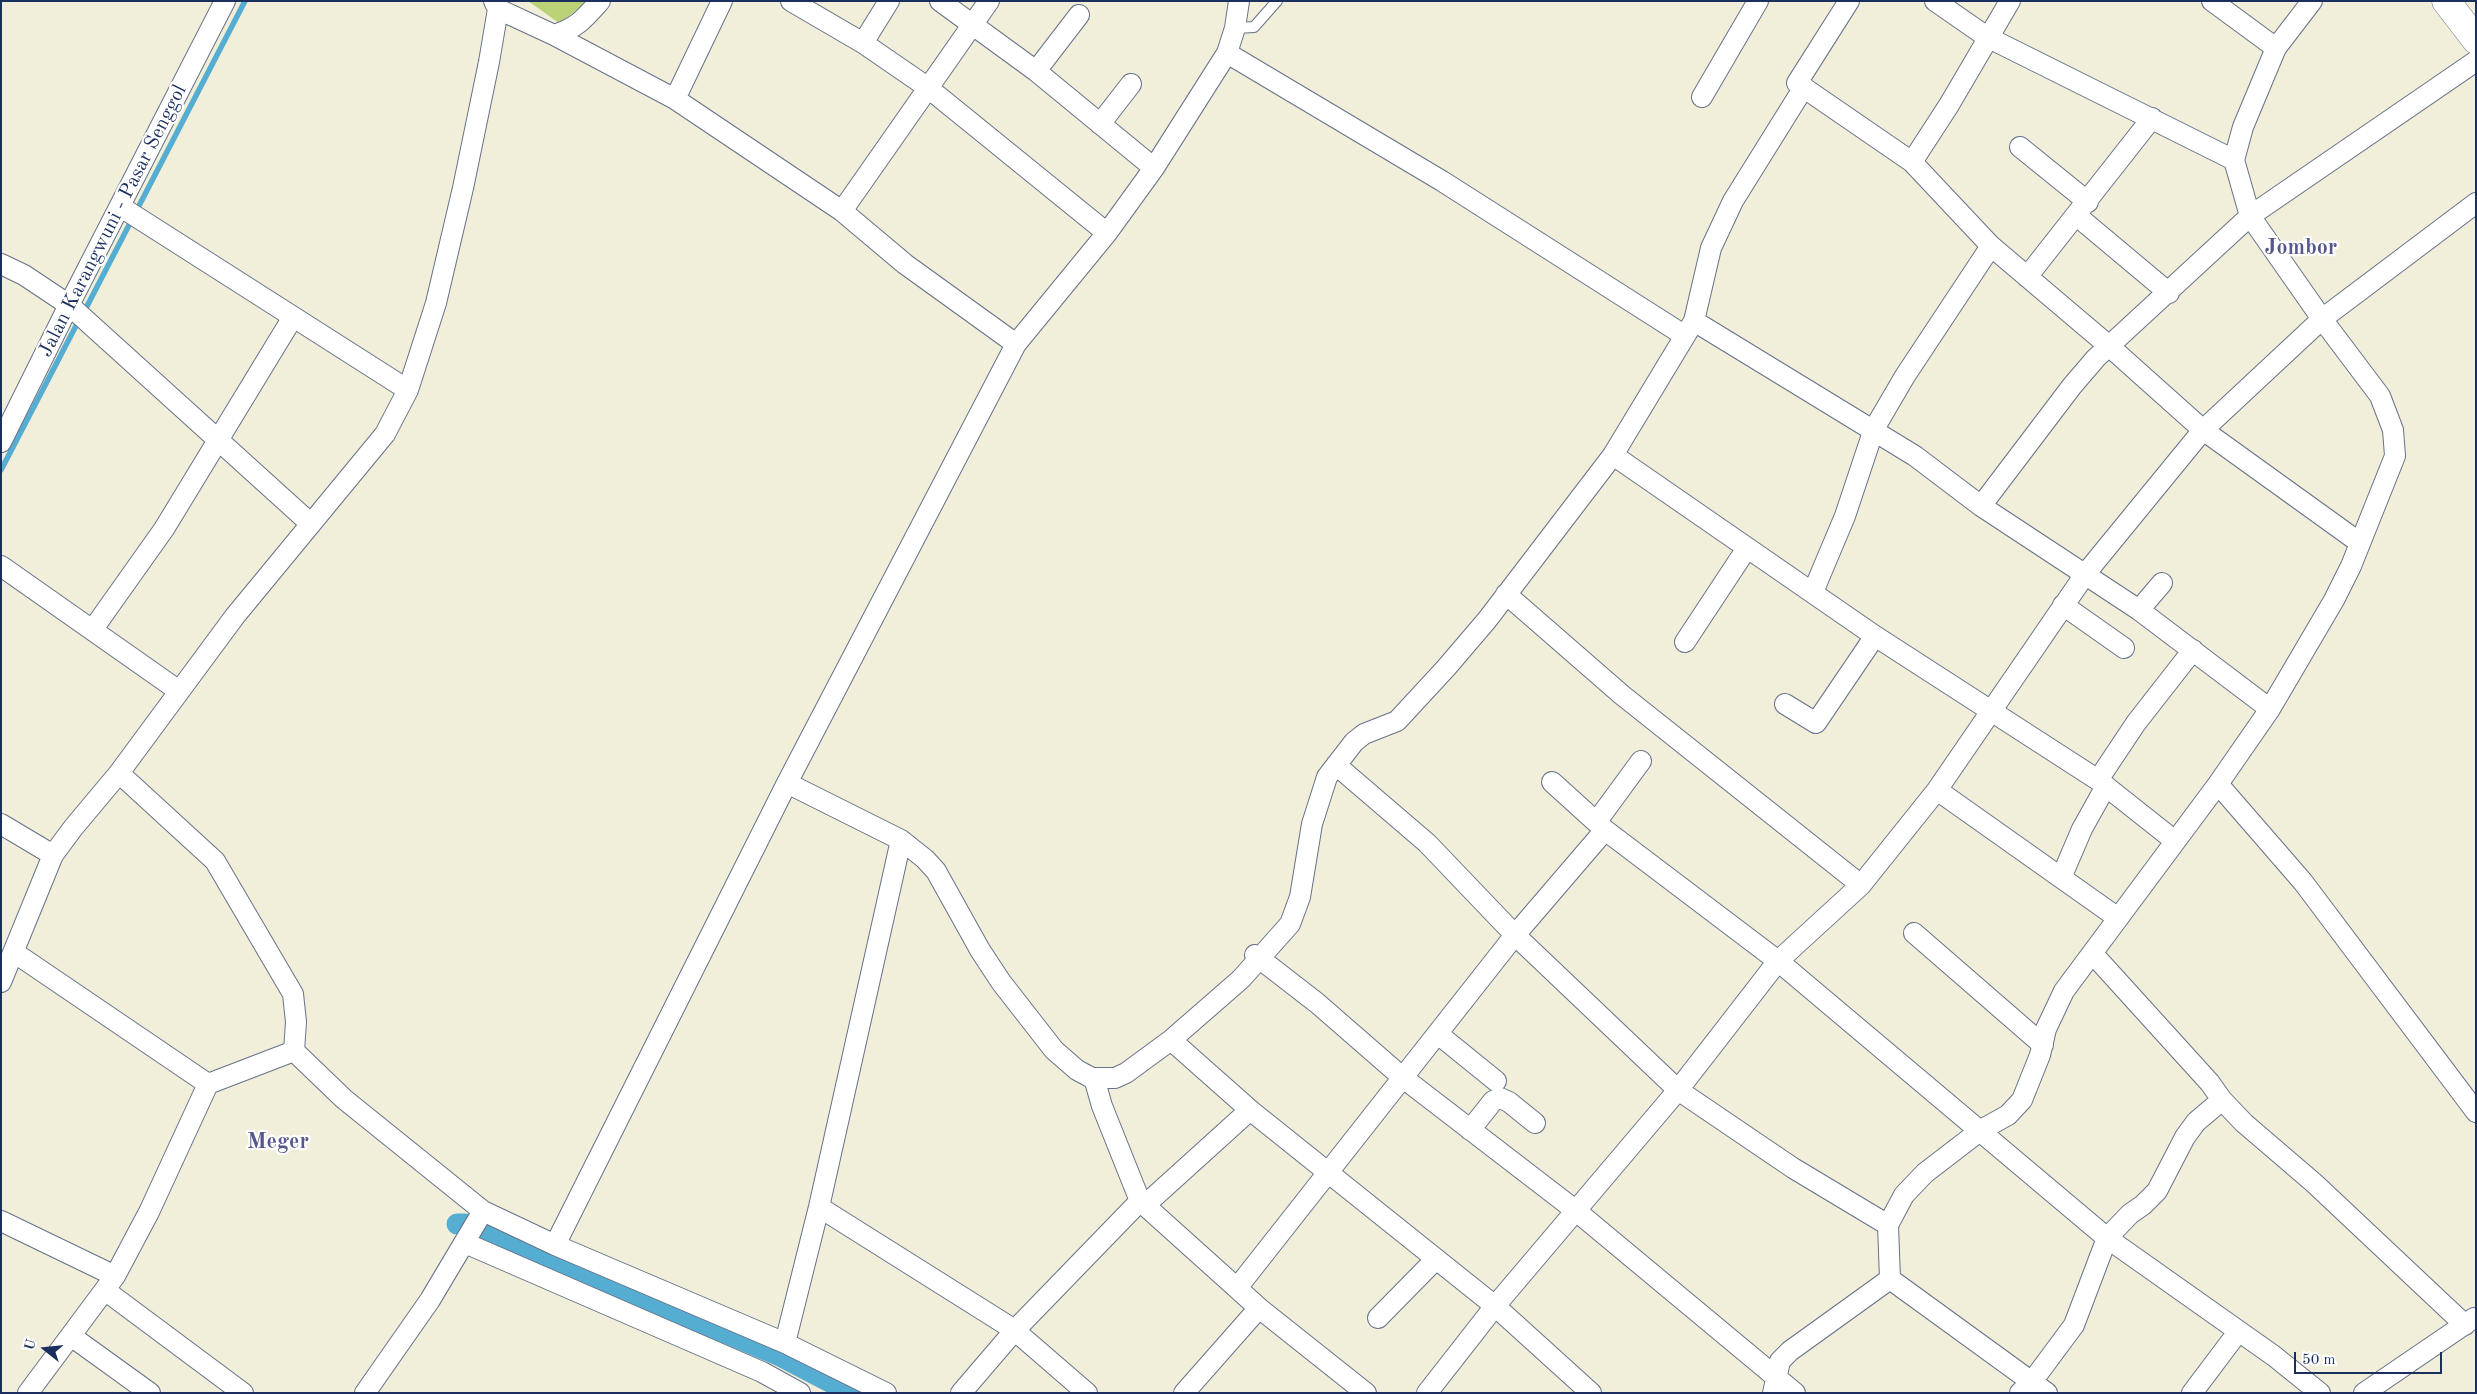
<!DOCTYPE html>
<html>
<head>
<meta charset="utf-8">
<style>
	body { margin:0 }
	#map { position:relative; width:2477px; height:1394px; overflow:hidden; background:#f1eed9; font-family:"Old Standard TT",serif }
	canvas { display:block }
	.frame { position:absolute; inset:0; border:2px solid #1b2f5e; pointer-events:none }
	.north { position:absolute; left:20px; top:1324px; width:50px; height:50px; -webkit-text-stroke:4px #fff; paint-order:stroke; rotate:286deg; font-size:14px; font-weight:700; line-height:20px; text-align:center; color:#1b2f5e }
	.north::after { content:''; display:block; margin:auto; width:18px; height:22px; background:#1b2f5e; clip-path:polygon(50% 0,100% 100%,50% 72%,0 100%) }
	.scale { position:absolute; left:2294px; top:1352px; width:148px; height:22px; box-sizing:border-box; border:2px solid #1b2f5e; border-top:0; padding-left:6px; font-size:15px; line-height:18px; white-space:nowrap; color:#1b2f5e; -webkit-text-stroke:4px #fff; paint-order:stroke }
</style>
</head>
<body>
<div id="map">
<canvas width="2477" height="1394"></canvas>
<div class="frame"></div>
<div class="north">U</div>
<div class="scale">50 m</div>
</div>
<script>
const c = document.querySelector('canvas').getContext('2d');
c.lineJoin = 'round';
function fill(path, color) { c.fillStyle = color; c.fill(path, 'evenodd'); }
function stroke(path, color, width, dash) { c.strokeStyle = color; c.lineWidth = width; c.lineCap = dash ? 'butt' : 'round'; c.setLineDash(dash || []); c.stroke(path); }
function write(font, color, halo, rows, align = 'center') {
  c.font = font + ' "Old Standard TT",serif'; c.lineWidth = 4.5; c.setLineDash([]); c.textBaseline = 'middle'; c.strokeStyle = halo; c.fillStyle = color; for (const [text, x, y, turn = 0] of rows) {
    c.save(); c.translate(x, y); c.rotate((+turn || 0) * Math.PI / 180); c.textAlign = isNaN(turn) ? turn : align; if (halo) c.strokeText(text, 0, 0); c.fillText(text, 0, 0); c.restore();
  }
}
fill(new Path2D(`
	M528,1h61l-30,22z`), '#bbd276');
stroke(new Path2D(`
	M84,312l161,-311
	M1,470l78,-150`), '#55aed2', 5.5);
stroke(new Path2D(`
	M457,1224h8l313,131 73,38`), '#55aed2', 21);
const service = new Path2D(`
	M1235,28l19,-1 23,-26`);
const minor = new Path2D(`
	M494,1l4,8 56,26 121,64 167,112 63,53 111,80 91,-111 47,-65 73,-115 8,-25 4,-27
	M791,1l72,42 64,44 180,146
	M940,1l96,70 118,97
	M1849,1l-52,82 115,79 79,84 118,100 94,84 157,113
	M1935,1l52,36 247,123
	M2212,1l64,47
	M554,35c23,-7 30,-16 46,-34
	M863,43l26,-42
	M1227,53l215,128 237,151 5,5
	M1036,71l43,-56
	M1702,97l56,-96
	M675,99l47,-98
	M1100,124l31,-40
	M2020,147l68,55
	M1912,162l37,-57 61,-104
	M121,207l287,183
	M842,211l147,-210
	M2077,216l92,77
	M1,264l23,11 45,30 242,219
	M2027,277l125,-159
	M1694,321l221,135 66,50 158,104 131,99
	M1,442l68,-137 156,-304
	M1613,455l262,181 223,144 38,-57 57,-73
	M1981,506l91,-120 24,-28 154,-142 226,-155
	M1,566l178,125
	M1813,592l32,-76 29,-87 31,-53 86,-130
	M1506,594l116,101 239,190
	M2063,605l61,43
	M2139,610l23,-27
	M93,629l71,-100 129,-212
	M1685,642l62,-94
	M1785,704l31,19 59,-87
	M1336,765l91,78 88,92 163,155 115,78 95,57
	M119,773l96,88 78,133 3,28 -2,29 50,48 139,112 72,34 232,-462 229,-439
	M2098,780l77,61
	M1552,782l53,48 173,131 329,277 167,118 46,37
	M787,783l114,57 24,19 11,12 44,79 21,32 53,68 23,20 15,8h23l11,-5 45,-33 70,-61 49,-55 10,-27 12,-73 15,-47 27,-35 10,-8 33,-13 49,-53 41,-48 126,-165 81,-134 17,-73 22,-47 71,-114
	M2218,784l85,98 173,230
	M1937,790l181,128
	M1597,821l44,-60
	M1,824l52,31
	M2061,878l21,-49 24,-43
	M1914,933l129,112
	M15,953l193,131
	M2093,954l117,129 12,17
	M1255,955l62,48 85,74 173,133 220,183
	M1,982l52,-127 20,-27 46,-55 116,-157 150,-182 23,-44 28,-87 27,-115 26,-126 9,-53
	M1438,1034l58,47
	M1171,1040l79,70 245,196 96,87
	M1470,1130l23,-29 7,-3 9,4 26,21
	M1140,1201l119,107 107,85
	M1145,1205l105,-95
	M819,1207l194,122 74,64
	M1,1221l114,55
	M465,1243l297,129 38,21
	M555,1245l230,98 101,50
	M1890,1279l157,114
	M1237,1288l278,-353 90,-105
	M106,1291l137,102
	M1378,1318l58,-59
	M71,1336l79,57
	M785,1343l34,-136 82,-367
	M28,1393l87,-117 34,-64 59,-128 86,-33
	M365,1393l65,-93 53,-89
	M961,1393l54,-63 125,-129 -38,-95 -8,-28
	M1184,1393l75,-85
	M1427,1393l68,-87 183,-216 100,-129 83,-76 76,-95 149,-217 117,-143 119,-111 154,-116
	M1773,1393l7,-32 10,-10 100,-72 -2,-54 16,-30 21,-22 56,-43 27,-15 14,-15 18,-45 6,-26 18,-38 154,-207 52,-75 64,-109 17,-34 44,-110 -2,-26 -13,-34 -58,-77 -72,-103 -16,-56 9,-33 33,-79 36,-47
	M2020,1393l11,-10 43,-58 33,-87 23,-24 13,-9 14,-14 28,-54 11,-15 26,-22 22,23 70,60 151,142
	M2192,1393l46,-61
	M2364,1393l110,-75`);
const trunk = new Path2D(`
	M2446,1l30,39`);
stroke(service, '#667289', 12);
stroke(minor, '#667289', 22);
stroke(trunk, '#667289', 29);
stroke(service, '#fff', 10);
stroke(minor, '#fff', 20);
stroke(trunk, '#fff', 28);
write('20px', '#1b2f5e', '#fff', [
	["Jalan Karangwuni - Pasar Senggol",113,221,-63]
]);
write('bold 22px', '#56588c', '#fff', [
	["Jombor",2301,248],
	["Meger",278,1142]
]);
</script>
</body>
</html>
